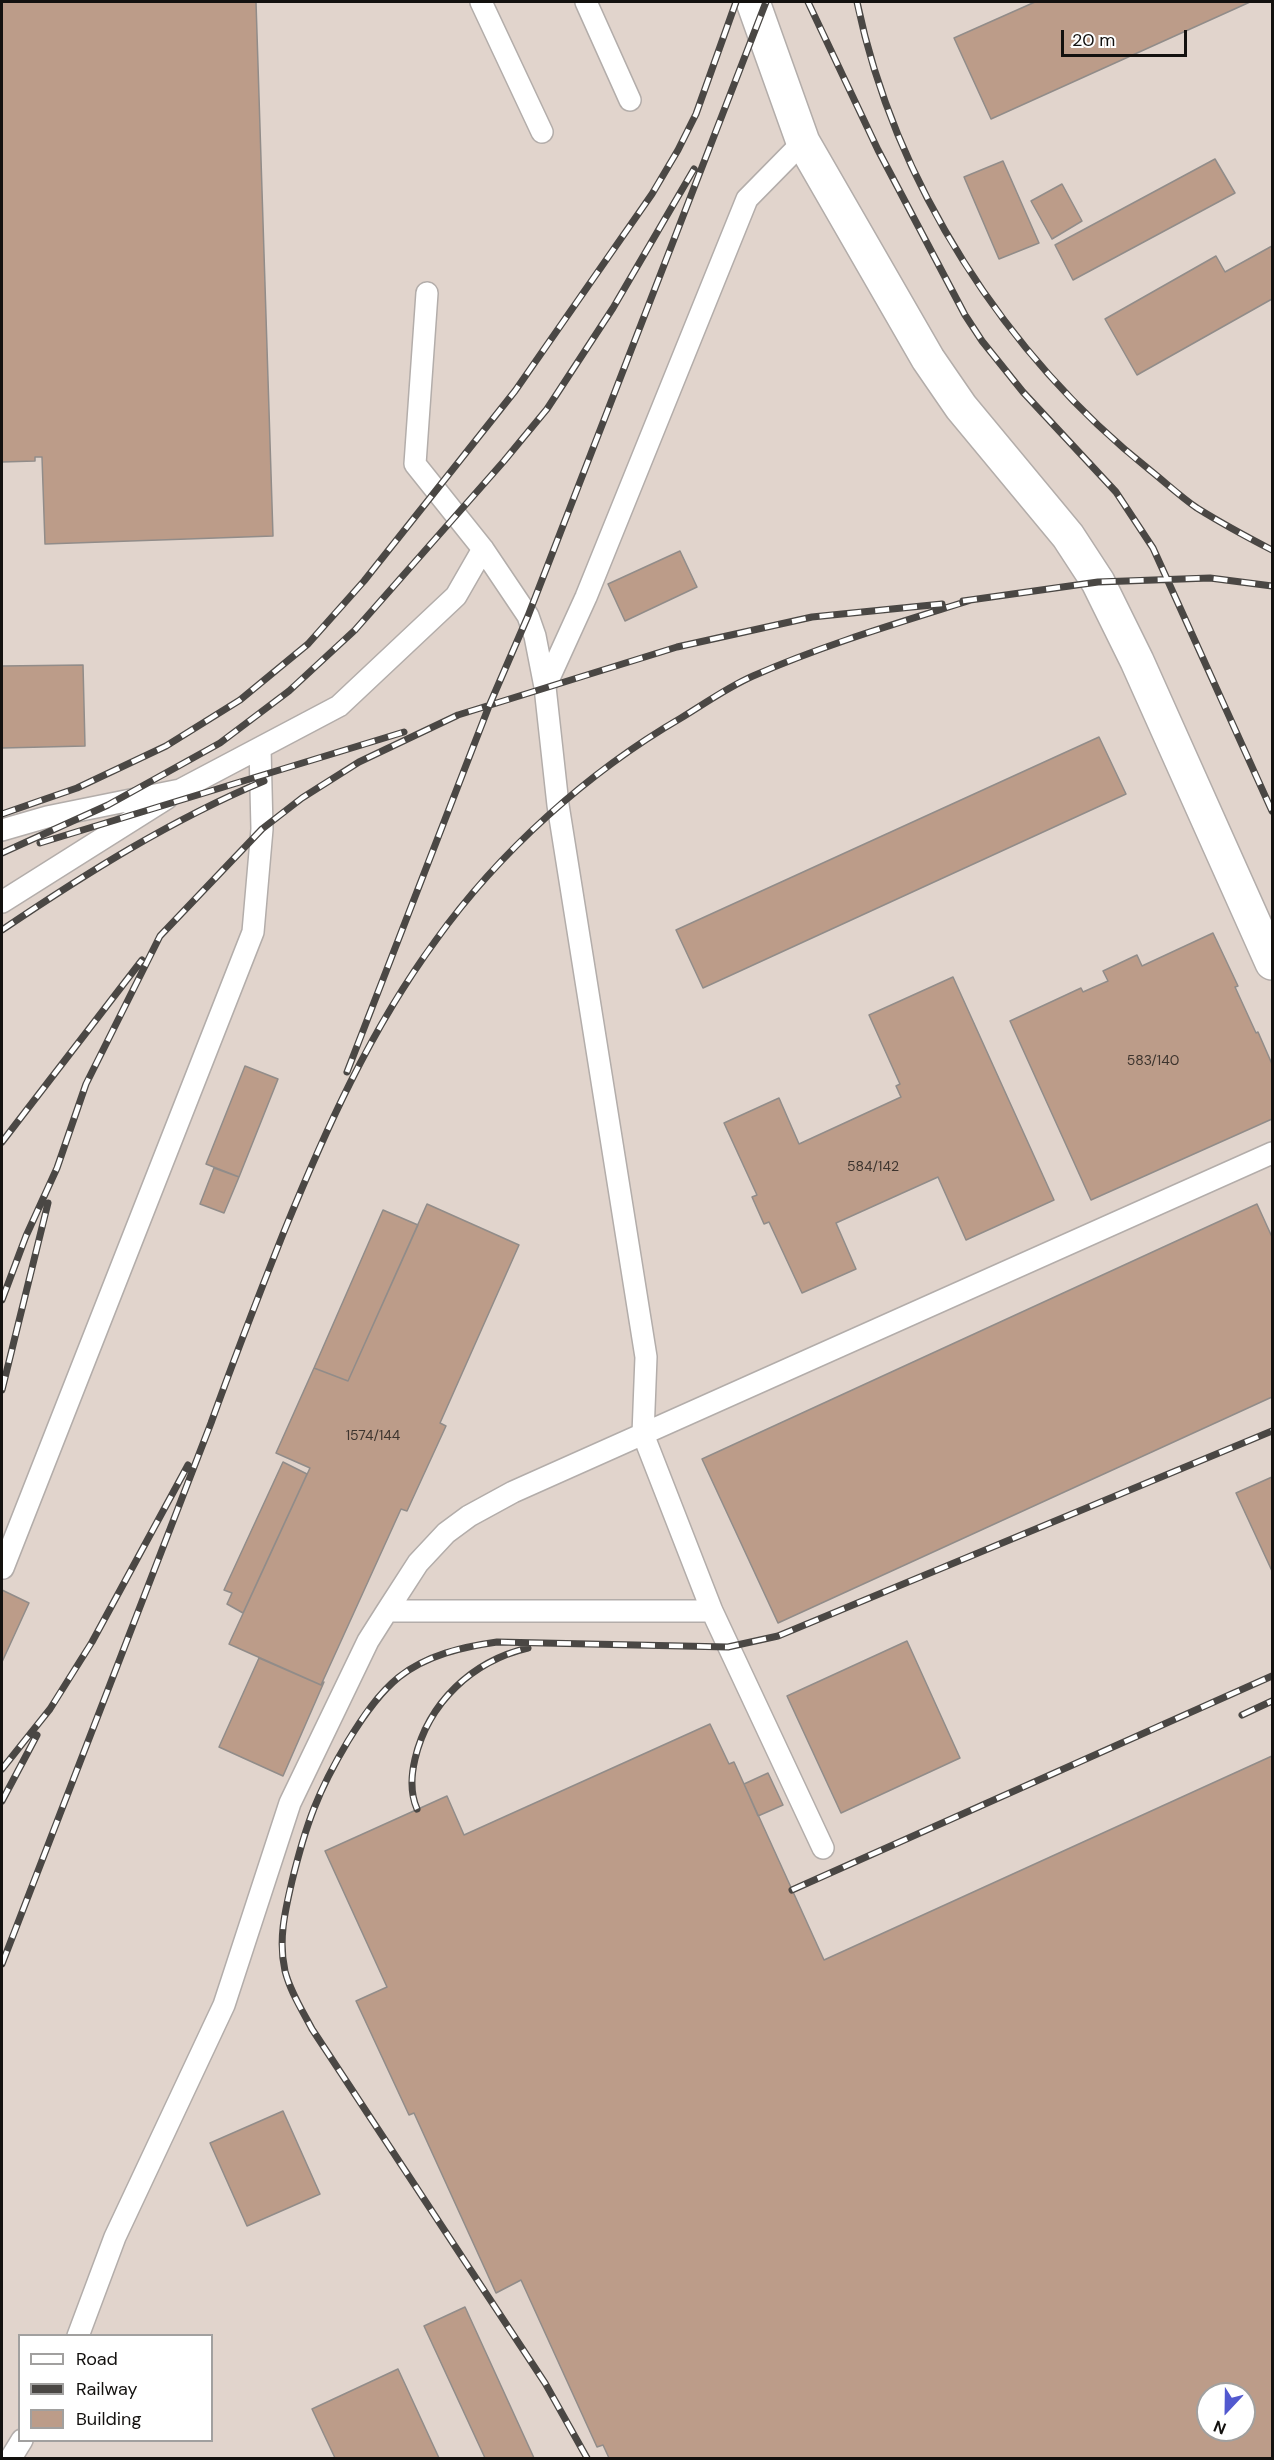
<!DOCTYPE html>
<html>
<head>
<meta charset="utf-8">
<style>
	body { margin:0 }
	#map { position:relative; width:1274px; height:2460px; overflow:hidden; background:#e7e1de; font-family:"DM Sans",sans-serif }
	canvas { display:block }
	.frame { position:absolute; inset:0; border:3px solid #13110f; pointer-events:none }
	.legend { position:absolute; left:18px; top:2334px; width:195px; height:108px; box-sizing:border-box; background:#fff; border:2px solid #a1a09f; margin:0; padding:8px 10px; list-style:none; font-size:18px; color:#13110f }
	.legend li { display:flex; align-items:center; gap:12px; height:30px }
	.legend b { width:30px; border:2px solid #a1a09f }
	.north { position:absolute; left:1196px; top:2382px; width:60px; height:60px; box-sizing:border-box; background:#fff; border:2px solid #a1a09f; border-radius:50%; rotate:202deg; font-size:16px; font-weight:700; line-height:24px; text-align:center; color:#13110f }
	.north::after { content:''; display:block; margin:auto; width:21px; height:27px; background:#5259cf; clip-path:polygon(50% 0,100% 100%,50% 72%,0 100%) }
	.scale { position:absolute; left:1061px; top:30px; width:126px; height:27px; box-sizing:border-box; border:3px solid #13110f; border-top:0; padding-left:8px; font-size:18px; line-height:21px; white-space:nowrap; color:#13110f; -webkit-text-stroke:4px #fff; paint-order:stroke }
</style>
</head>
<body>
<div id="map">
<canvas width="1274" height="2460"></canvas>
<div class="frame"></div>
<ul class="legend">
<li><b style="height:8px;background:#fff"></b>Road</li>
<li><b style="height:8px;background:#4a4744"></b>Railway</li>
<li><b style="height:16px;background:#bc9c89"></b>Building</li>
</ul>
<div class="north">N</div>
<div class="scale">20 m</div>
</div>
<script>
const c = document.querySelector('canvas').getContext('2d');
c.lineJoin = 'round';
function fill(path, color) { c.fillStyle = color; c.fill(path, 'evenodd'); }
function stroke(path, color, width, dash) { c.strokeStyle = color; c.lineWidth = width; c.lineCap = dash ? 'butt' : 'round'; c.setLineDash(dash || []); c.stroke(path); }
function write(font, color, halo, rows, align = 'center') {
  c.font = font + ' "DM Sans",sans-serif'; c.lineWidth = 5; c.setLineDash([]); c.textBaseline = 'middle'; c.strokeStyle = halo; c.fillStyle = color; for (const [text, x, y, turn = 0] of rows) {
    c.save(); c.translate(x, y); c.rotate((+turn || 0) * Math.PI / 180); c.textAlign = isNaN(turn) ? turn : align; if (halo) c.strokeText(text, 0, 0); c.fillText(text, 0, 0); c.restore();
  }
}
fill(new Path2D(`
	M2,2h1270v2456h-1270zM20,2336h192v104h-192zM1208,2394h36v36h-36z`), '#e1d4cc');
const building = new Path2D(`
	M2,2h254l17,534 -228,8 -3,-87h-7v4l-33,1z
	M1035,2h215l-259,117 -37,-81z
	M1215,159l20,34 -162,87 -18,-35z
	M1003,161l36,82 -40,16 -35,-82z
	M1062,184l20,37 -30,18 -21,-38z
	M1272,246v53l-135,76 -32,-56 111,-63 9,16z
	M680,551l17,36 -72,34 -17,-37z
	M83,665l2,81 -83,2v-82z
	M1099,737l27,57 -423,194 -27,-58z
	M1213,933l25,53 -3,1 21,46 2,-1 14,32v55l-181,81 -81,-179 71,-33 2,4 25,-11 -5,-10 34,-16 5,11z
	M953,977l101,223 -88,40 -28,-63 -102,46 20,46 -54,24 -33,-71 -5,2 -12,-27 5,-2 -33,-72 55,-25 20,46 102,-47 -5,-11 4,-2 -31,-69z
	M245,1066l33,13 -39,98 -33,-13z
	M214,1168l25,9 -15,36 -24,-9z
	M427,1204l92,41 -79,178 6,3 -39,85 -6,-2 -80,176 -92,-41 81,-176 -34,-15 38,-85 34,13z
	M1257,1204l15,33v160l-494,226 -76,-164z
	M383,1210l35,15 -70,156 -34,-13z
	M283,1462l24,12 -64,139 -16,-9 5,-11 -8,-3z
	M1272,1477v94l-36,-78z
	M2,1590l27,13 -27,59z
	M907,1641l53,117 -119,55 -54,-117z
	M259,1658l62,27 3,-3 -41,94 -64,-29z
	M710,1724l19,40 5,-2 90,198 448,-204v702h-663l-6,-13 -6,2 -76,-167 -25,13 -82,-180 -5,2 -53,-114 31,-14 -62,-136 122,-55 17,39zM1208,2394h36v36h-36z
	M768,1773l15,32 -25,11 -14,-32z
	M283,2111l37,83 -73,32 -37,-83z
	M465,2307l69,151h-49l-61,-132z
	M398,2369l41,89h-104l-23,-49z`);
fill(building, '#bc9c89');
stroke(building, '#918c89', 1.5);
const service = new Path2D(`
	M481,2l61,130
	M586,2l44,98
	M427,293l-12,171 68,85 45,67 7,20 10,51 13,118 88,552 -3,77 629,-281
	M545,687l41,-90 161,-398 56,-57
	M2,830l45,-13 133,-27 159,-84 117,-110 27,-47
	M2,902l165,-104
	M3,1568l250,-636 9,-103 -2,-81
	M387,1611h325
	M78,2336l37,-99 109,-232 66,-202 78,-162 19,-30 31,-48 28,-30 23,-17 44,-24 130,-58 69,177 111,237
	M11,2458l11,-18`);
const minor = new Path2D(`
	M753,2l50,140 125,217 33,48 107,129 30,46 39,79 135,302`);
stroke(service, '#b3adaa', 24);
stroke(minor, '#b3adaa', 36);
stroke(service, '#fff', 21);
stroke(minor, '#fff', 33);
const rail = new Path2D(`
	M808,2l70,148 87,165 17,26 41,51 93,100 37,56 119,263
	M857,2c38,182 148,353 294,469 15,12 30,26 46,37 24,15 50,29 75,42
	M963,601l135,-19 112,-4 62,8
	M2,814l75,-26 89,-42 74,-46 68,-56 56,-63 151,-190 137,-197 26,-44 18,-36 40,-112
	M40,843l364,-111
	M2,853l106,-48 112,-62 69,-52 66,-61 149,-169 43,-52 66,-101 81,-139
	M2,930c83,-56 169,-110 262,-149
	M347,1072l142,-366 39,-90 238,-614
	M2,1142l140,-182
	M2,1300l24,-64 31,-68 29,-84 74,-148 102,-107 40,-31 57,-36 99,-47 219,-68 135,-30 130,-13
	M2,1390l46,-187
	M1242,1715l30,-14
	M2,1769l48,-60 42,-67 96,-177
	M2,1801l35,-66
	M417,1809c-7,-16 -6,-33 -2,-50 13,-56 57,-98 113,-111
	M792,1890l480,-214
	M2,1964l209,-541c23,-64 47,-126 72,-189 42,-103 87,-204 153,-294 63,-88 152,-168 245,-222 23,-14 47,-31 72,-42 70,-31 145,-53 218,-76
	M587,2458l-42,-75 -233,-354c-10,-19 -22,-38 -27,-58 -7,-31 0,-60 7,-90 14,-57 26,-90 56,-140 14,-23 30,-47 51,-64 28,-22 63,-30 98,-35l231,5 50,-11 494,-205`);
stroke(rail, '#4a4744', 7);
stroke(rail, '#fff', 4.5, [14]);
write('14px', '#3d342e', null, [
	["583/140",1153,1061],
	["584/142",873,1167],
	["1574/144",373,1436]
]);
</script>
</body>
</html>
